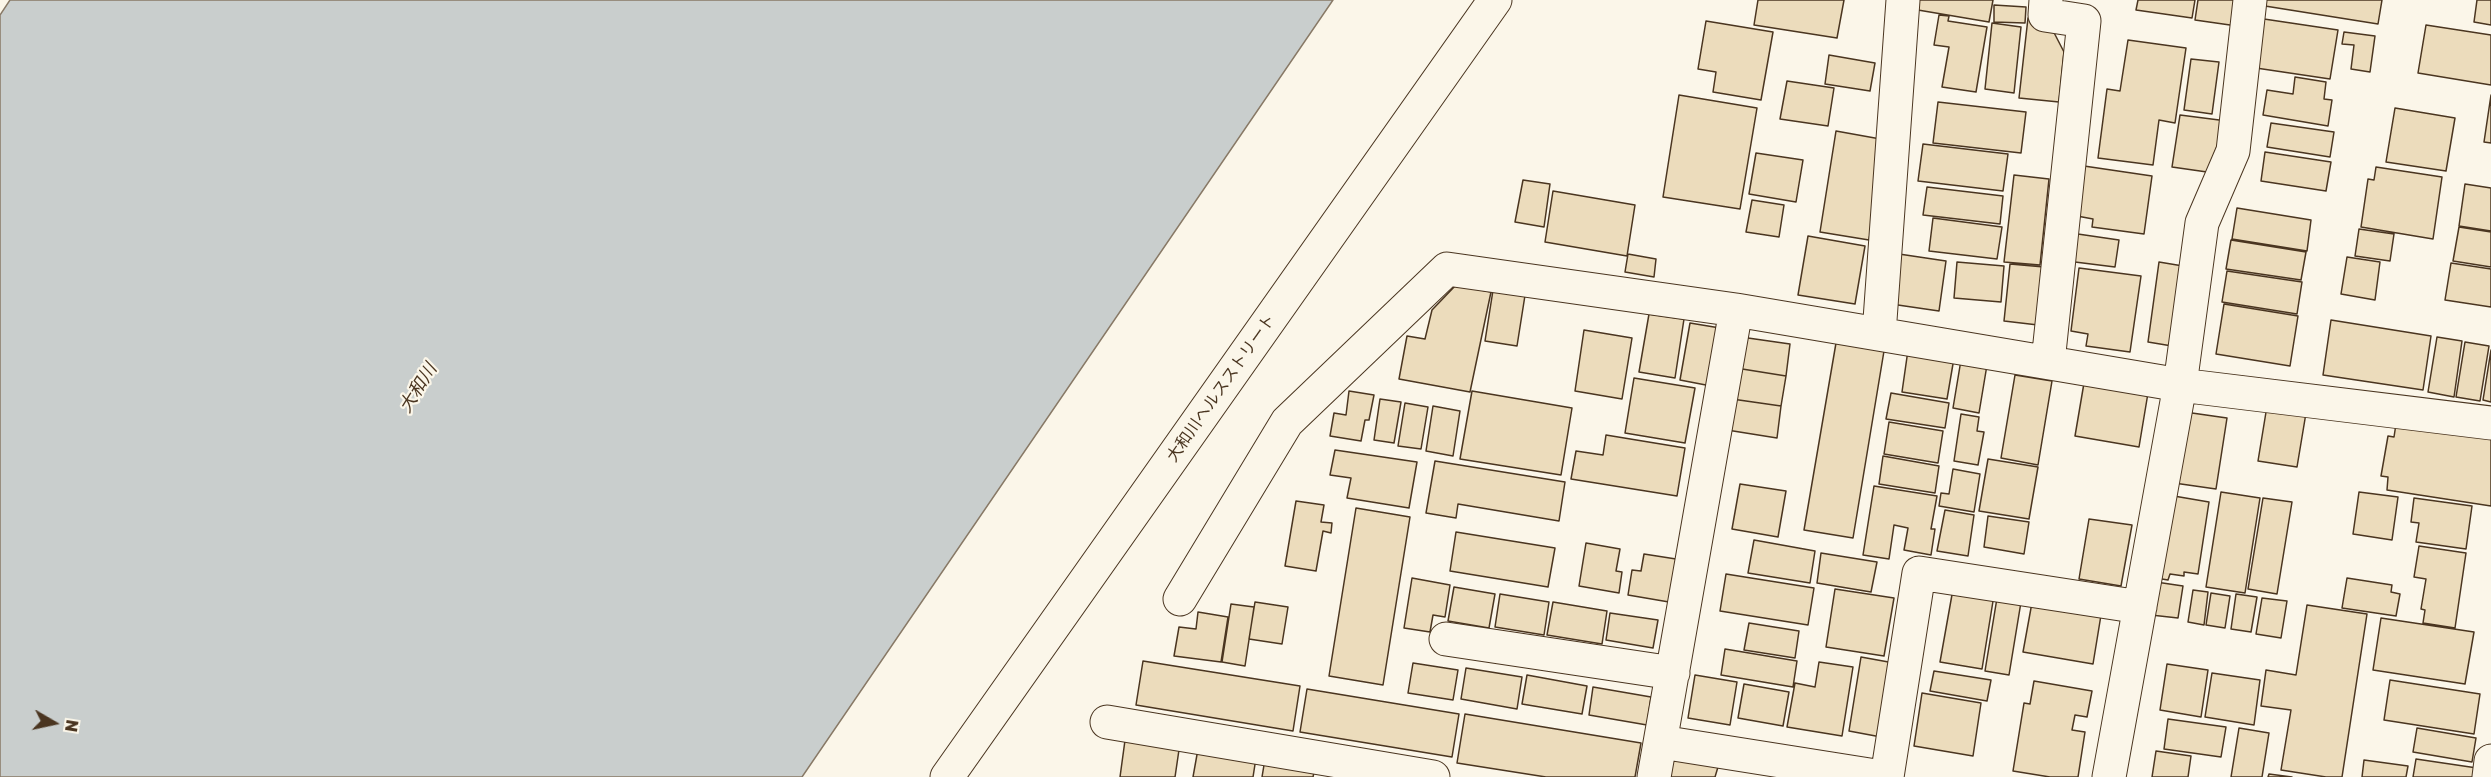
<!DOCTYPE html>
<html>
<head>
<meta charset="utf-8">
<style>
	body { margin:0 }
	#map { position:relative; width:2491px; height:777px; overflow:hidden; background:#fbf6e9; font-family:"Golos Text",sans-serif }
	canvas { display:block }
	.north { position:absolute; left:24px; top:693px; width:60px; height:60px; -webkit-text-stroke:4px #fbf6e9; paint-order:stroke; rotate:99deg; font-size:16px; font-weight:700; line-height:24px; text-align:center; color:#4a3520 }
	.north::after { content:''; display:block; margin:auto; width:21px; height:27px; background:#4a3520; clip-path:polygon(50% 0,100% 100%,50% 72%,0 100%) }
</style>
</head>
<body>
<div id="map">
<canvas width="2491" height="777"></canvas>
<div class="north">N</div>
</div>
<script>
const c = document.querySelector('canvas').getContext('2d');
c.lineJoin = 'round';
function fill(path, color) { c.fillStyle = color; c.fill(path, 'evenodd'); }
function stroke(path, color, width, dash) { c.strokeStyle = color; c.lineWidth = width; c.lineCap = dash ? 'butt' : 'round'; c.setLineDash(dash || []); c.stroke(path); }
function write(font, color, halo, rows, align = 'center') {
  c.font = font + ' "Golos Text","Noto Sans JP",sans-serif'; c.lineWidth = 4.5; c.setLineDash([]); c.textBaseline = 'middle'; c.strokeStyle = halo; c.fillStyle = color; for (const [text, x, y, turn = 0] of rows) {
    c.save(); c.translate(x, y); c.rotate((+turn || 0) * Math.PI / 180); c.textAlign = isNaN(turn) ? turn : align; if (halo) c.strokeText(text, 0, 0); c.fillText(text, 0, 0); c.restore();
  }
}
const water = new Path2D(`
	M10,0h1323l-531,777h-802v-762z`);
fill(water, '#c9cecd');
stroke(water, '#887966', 1.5);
const building = new Path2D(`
	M1758,0h86l-7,38 -83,-13z
	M1913,0h80l-4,22 -77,-13z
	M2138,0h57l-3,18 -56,-8z
	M2198,0h43l-4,26 -42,-6z
	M2266,0h116l-4,24 -113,-18z
	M2477,0h14v25l-17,-3z
	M1994,5l32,2 -1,16 -31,-1z
	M1939,15l10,1 -1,5 39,6 -11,65 -34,-5 7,-40 -15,-2z
	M2028,18l20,3 16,31 -5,50 -40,-4z
	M2264,19l74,11 -8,49 -74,-11z
	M1706,21l67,11 -12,68 -48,-8 3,-20 -18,-3z
	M1992,23l29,4 -7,66 -29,-4z
	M2426,25l65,10v50l-73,-12z
	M2344,32l31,4 -5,36 -19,-3 3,-24 -12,-1z
	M2128,40l58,8 -11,75 -16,-3 -6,45 -55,-7 9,-69 13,2z
	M1829,55l46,8 -5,28 -45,-7z
	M2191,59l28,3 -7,52 -28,-4z
	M2295,77l31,5 -2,17 8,1 -4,26 -65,-11 4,-25 26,4z
	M1787,81l47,7 -6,38 -48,-7z
	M1679,95l78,13 -17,101 -77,-12z
	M2491,95v48l-7,-1z
	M1938,102l88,10 -5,41 -88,-10z
	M2395,108l60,10 -9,53 -60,-9z
	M2180,115l47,6 -20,51 -35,-5z
	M2271,123l63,9 -4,25 -63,-10z
	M1836,131l50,9 -17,100 -49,-8z
	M1923,144l85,10 -5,37 -85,-10z
	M2265,152l66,10 -5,29 -65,-10z
	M1756,153l47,7 -7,42 -47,-8z
	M2084,166l68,10 -8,58 -52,-7 1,-8 -16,-3z
	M2376,167l66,10 -9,62 -72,-12 7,-48 6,1z
	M2014,175l35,4 -9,86 -36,-3z
	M1523,180l27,4 -6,43 -29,-5z
	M2465,184l26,4v43l-32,-5z
	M1927,187l76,9 -3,28 -77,-9z
	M1553,191l82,14 -8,51 -82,-14z
	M1752,200l32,5 -5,32 -33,-5z
	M2237,208l74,12 -4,31 -75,-12z
	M1933,218l69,9 -5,32 -68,-8z
	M2459,227l32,5v35l-38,-6z
	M2359,229l35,5 -4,27 -35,-5z
	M2071,233l48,7 -4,27 -48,-6z
	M1808,236l57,10 -10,58 -57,-9z
	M2231,240l75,12 -5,28 -75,-11z
	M1628,254l28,5 -2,18 -29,-5z
	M1899,254l47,7 -7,50 -48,-7z
	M2347,257l33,5 -5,38 -34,-6z
	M1957,262l47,4 -3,36 -47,-4z
	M2159,262l24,4 -11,80 -24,-4z
	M2451,263l40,6v38l-46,-7z
	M2010,264l34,3 -6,58 -34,-4z
	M2079,268l62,8 -11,76 -44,-6 2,-12 -17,-3z
	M2227,271l75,11 -5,32 -75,-12z
	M1494,284l32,5 -9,57 -32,-5z
	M1456,285l35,7 -21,100 -71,-13 8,-43 18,3 7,-29z
	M2224,304l74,12 -8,50 -74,-12z
	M1649,314l35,5 -9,59 -36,-6z
	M2331,320l100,16 -8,54 -100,-15z
	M1690,323l30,5 -9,58 -31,-6z
	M1584,330l48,8 -10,61 -47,-8z
	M1741,337l49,7 -4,32 -50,-8z
	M2437,337l25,4 -8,56 -26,-5z
	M2465,342l24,4 -9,55 -24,-4z
	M1836,343l48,8 -31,187 -49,-8z
	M1908,350l46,8 -7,41 -45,-7z
	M2491,350v52l-8,-2z
	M1961,360l26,5 -8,48 -26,-5z
	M1736,368l50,8 -5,30 -49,-7z
	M2015,375l37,6 -14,84 -37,-7z
	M1634,378l61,10 -10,55 -60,-10z
	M2084,383l64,10 -9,54 -64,-11z
	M1349,391l25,4 -5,25h-4l-4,21 -31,-5 4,-23 12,2z
	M1472,391l100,17 -11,67 -101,-16z
	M1891,393l58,10 -4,25 -59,-9z
	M1380,399l21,3 -7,41 -20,-3z
	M1732,399l49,7 -4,32 -50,-8z
	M1405,403l23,4 -7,42 -23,-3z
	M1433,406l27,5 -7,45 -27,-5z
	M2267,406l39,7 -9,54 -39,-6z
	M2185,412l42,6 -11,71 -42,-6z
	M1961,414l18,3 -2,14 7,1 -6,33 -24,-4z
	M1889,422l54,9 -5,32 -54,-9z
	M2396,424l95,14v68l-104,-16 1,-13 -7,-1 7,-40 6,1z
	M1606,435l79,13 -8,48 -106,-17 5,-28 27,4z
	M1335,450l82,12 -8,46 -62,-10 4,-20 -21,-3z
	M1883,456l56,10 -4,27 -56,-9z
	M1988,459l50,8 -9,52 -50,-8z
	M1435,461l130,21 -6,39 -101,-17 -2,14 -30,-5z
	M1953,469l27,5 -6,38 -35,-6 2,-13 8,1z
	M1740,484l46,7 -8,46 -46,-8z
	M1874,486l63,10 -6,33h4l-4,26 -27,-5 4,-22 -14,-3 -5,34 -26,-4z
	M2221,492l39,6 -15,95 -39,-6z
	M2359,492l39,5 -6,43 -39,-6z
	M2168,495l41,7 -11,72 -14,-2v4l-14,-2 -2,6 -12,-2z
	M2263,498l29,4 -15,92 -29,-5z
	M2414,498l58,8 -6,43 -50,-7 3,-19 -8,-1z
	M1296,501l28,4 -3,17 11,1 -1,10 -8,-2 -7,40 -31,-5z
	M1356,508l54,9 -27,168 -54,-9z
	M1945,510l29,5 -6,41 -31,-5z
	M1988,516l41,6 -5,32 -40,-7z
	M2089,519l43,6 -11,61 -42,-7z
	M1456,532l99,16 -7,39 -98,-16z
	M1754,540l61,11 -5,32 -62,-10z
	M1586,543l34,6 -4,22 6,1 -3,21 -40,-7z
	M2419,546l47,7 -11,75 -32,-5 2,-13 -4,-1 5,-30 -12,-2z
	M1821,553l56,9 -6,30 -54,-9z
	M1644,554l32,5 -7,43 -41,-7 4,-25 9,1z
	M1726,574l88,14 -6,37 -88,-14z
	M1412,578l38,7 -5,32 -12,-2 -3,17 -26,-4z
	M2347,578l45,7 -1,7 9,2 -4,22 -54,-8z
	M2156,582l27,4 -5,32 -27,-3z
	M1454,587l41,7 -6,34 -41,-7z
	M1835,589l59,9 -10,58 -58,-9z
	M1953,589l41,6 -12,74 -42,-7z
	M2193,590l15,2 -4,33 -16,-3z
	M1998,592l24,4 -13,79 -24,-4z
	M2211,593l19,3 -5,32 -19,-3z
	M1500,594l49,8 -5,33 -49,-8z
	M2236,594l21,3 -6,35 -20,-3z
	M2033,597l69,12 -9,55 -70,-12z
	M2262,598l25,3 -6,37 -25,-4z
	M1255,602l33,5 -6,37 -33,-5z
	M1553,602l54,9 -5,33 -55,-9z
	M1231,604l23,3 -9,59 -23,-4z
	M2307,605l60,9 -25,163h-16l-45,-7 10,-60 -30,-4 5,-36 30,5z
	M1198,612l30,5 -7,45 -47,-6 5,-29 17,2z
	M1610,613l48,7 -5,28 -47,-8z
	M2381,618l93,14 -9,52 -92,-14z
	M1749,623l50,8 -4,27 -51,-8z
	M1725,649l72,12 -4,26 -72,-12z
	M1861,657l33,6 -13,74 -32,-6z
	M1143,661l157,25 -7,45 -157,-26z
	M1819,662l34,5 -11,69 -55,-9 8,-44 20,4z
	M1413,663l45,7 -5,30 -45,-7z
	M2167,664l41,6 -7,47 -41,-7z
	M1466,668l56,9 -5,32 -56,-10z
	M1934,671l57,9 -4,21 -57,-10z
	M2212,673l48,7 -6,45 -49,-8z
	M1527,675l60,11 -5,28 -60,-10z
	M1695,675l42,7 -7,43 -42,-7z
	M2390,680l90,14 -6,40 -90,-14z
	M2034,681l58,10 -5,26 -12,-2 -3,15 13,2 -7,45h-28l-37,-6 11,-68 6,1z
	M1744,684l45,8 -6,34 -45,-8z
	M1593,687l58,10 -4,28 -58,-10z
	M1307,689l152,25 -7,43 -152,-25z
	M1922,693l59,10 -8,53 -59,-10z
	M1465,714l176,29 -6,34h-89l-89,-14z
	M2168,719l58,8 -5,30 -57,-8z
	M2239,728l30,5 -7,44h-31z
	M2417,728l59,10 -4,24 -59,-10z
	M1126,733l54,10 -5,34h-55z
	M1198,749l58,9 -3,19h-60z
	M2156,751l35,5 -3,21h-36z
	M1663,756l55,11 -3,10h-56z
	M1265,759l50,9 -2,9h-51z
	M2416,759l61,9 -1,9h-63z
	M2364,760l44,6 -2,11h-44z
	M2269,774l23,3h-24z`);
fill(building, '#ecdcbc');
stroke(building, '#4a3520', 1.5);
const minor = new Path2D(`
	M2046,0l-1,15 39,6 -36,341
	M1879,334l24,-334
	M1180,599l107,-177 160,-153 289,41 444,75 311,38
	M1446,639l227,34
	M1107,722l326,55
	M1661,742l221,35
	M947,777l548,-777
	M1654,777l82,-467
	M1887,777l32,-204 221,34
	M2109,777l71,-392 22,-162 31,-72 17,-151
	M2489,777l2,-16`);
stroke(minor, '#4a3520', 35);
stroke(minor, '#fbf6e9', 33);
write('16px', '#4a3520', '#fbf6e9', [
	["大和川ヘルスストリート",1221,388,-55]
]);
write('italic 18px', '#4a3520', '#fbf6e9', [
	["大和川",418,388,-58]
]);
</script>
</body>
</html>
